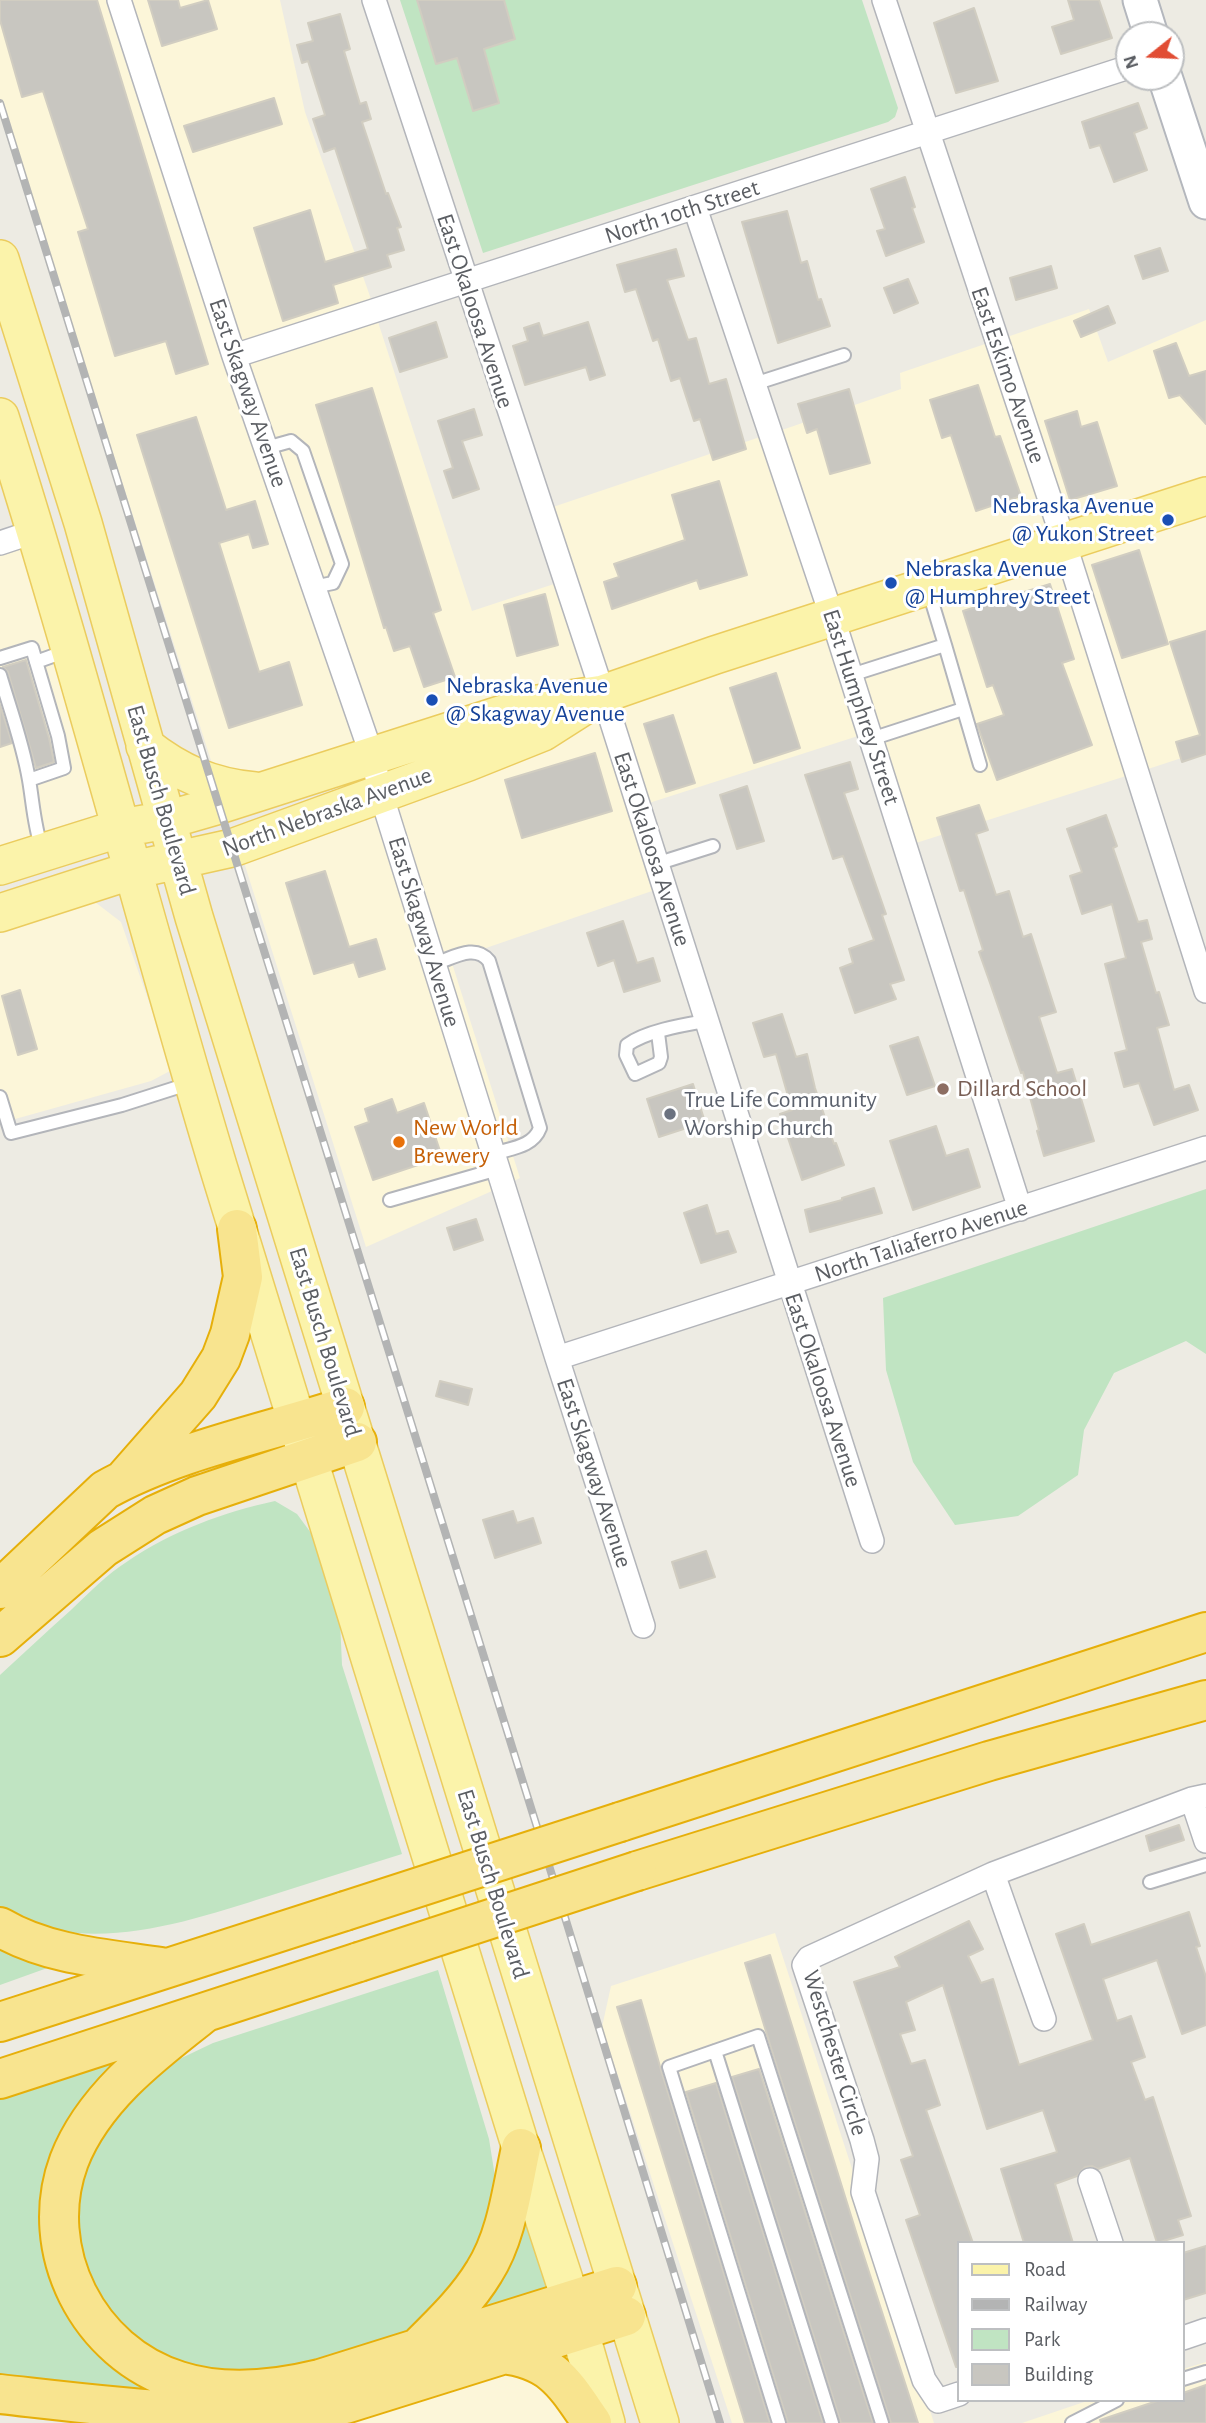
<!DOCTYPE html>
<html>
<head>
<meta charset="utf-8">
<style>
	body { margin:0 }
	#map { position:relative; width:1206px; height:2423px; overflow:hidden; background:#edebe3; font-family:"Alegreya Sans",sans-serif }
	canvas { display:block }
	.legend { position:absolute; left:957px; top:2241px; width:228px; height:161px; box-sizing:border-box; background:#fff; border:2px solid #bdbfc1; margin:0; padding:9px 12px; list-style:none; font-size:21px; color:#5b5e63 }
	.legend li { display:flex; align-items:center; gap:14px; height:35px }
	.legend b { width:35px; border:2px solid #bdbfc1 }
	.north { position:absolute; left:1115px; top:21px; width:70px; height:70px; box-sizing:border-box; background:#fff; border:2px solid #bdbfc1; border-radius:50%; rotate:252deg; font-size:19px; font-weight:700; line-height:28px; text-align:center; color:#5b5e63 }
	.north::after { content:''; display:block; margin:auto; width:24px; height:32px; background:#e14d34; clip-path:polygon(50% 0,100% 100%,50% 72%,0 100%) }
</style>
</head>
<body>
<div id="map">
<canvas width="1206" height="2423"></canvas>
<ul class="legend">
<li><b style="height:9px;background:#fbf3aa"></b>Road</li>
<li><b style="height:9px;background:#b3b4b4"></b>Railway</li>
<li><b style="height:19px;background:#c0e4c2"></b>Park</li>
<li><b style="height:19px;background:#c8c6c0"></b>Building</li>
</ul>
<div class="north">N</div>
</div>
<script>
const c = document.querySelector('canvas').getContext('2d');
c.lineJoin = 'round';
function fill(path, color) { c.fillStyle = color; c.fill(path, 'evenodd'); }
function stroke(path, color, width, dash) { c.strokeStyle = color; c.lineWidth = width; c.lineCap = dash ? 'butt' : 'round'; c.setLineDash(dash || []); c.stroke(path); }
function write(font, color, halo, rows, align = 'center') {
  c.font = font + ' "Alegreya Sans",sans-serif'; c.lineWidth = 6; c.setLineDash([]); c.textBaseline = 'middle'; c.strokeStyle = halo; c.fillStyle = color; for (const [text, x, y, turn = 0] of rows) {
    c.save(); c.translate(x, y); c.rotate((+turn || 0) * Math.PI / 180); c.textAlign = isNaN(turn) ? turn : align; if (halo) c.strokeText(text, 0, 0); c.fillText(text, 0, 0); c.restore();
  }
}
fill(new Path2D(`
	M0,0h107l119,370 131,380 -96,31 -46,-8 -215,-674z
	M132,0h148l25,112 67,190 -130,41z
	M1089,309l19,53 98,-42v165l-134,43 -65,-191z
	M378,322l94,289 82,-27 33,102 -208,57 -130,-381z
	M985,344l64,192 -209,67 -58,-173 119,-41 -1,-16z
	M760,437l58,173 -208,70 -57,-173z
	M1206,507v243l-58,19 -70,-221z
	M24,546l80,266 -104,34v-292z
	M1056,555l70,221 -210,67 -70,-220z
	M824,630l34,106 -209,67 -32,-103z
	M596,711l56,180 -201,69 69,218 -6,3 -119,-381z
	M373,808l119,383 -126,56 -124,-391z
	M91,899l30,23 43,123 6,26 -19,10 -143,40 -8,-27v-167z
	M775,1933l118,361 41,129h-202l-130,-396 9,-41z
	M1206,2362v61h-184l68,-23h93v-31z
	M518,2367l60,56h-290z`), '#fcf6d9');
fill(new Path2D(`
	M400,0h462l36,108 -3,9 -7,5 -405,131z
	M1206,1189v165l-20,-13 -72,32 -30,57 -6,45 -60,41 -63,9 -42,-63 -27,-92 -3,-72z
	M275,1501l22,13 14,19 12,29 17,58 2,45 60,189c-45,14 -89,28 -133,42 -67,21 -139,46 -210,35 -22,-3 -40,-12 -59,-24v-232c24,-22 47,-44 71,-65 18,-17 36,-36 57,-49 44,-30 96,-49 147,-60z
	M0,1935l64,27 -64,23z
	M438,1970l51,169 8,50 -7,47 -48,70 -35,25 -40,20 -31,10 -96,12 -40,-3 -47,-19 -31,-22 -18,-26 -18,-34 -9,-41 1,-41 31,-74 60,-49 44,-21z
	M126,2059l-31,37 -33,183 131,115 -193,-14v-280z
	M521,2203l29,91 -88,19z`), '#c0e4c2');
const building = new Path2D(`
	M0,0h97l111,364 -32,10 -10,-33 -51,15 -37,-124 10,-3 -45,-138 -21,6 -22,-77z
	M148,0h30l2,8 28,-8 9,29 -55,17z
	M417,0h87l11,39 -31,10 15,54 -26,8 -16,-53 -21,6z
	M1068,0h31l13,38 -51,16 -9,-27 22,-7z
	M974,8l24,73 -42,12 -22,-70z
	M340,14l10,35 -6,2 16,53 6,-2 5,17 -9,3 24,72 2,-1 13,34 -4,1 7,22 -17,5 4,12 -58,18 5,18 -55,18 -29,-93 56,-18 15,52 43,-13 -33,-101 -11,4 -11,-33 12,-4 -17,-54 -6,2 -5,-18 16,-4 -5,-18z
	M274,98l8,26 -89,28 -9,-26z
	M1138,103l9,25 -13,5 13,37 -33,12 -14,-37 -10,3 -8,-26z
	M905,177l10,30 -3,1 12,34 -38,14 -9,-25 8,-2 -14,-40z
	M787,211l14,52 6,-2 11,39 3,-1 9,27 -52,17 -36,-121z
	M1160,248l8,23 -25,8 -8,-23z
	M676,249l8,27 -17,4 21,60 8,-2 13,46 17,-5 20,70 -33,11 -13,-41 -6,2 -14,-43 -9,3 -13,-42 -5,2 -17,-52 -11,3 -8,-27z
	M1051,266l6,22 -41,12 -6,-22z
	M908,279l10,24 -24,10 -10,-25z
	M1108,306l7,17 -34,14 -7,-16z
	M436,322l11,35 -47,15 -11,-34z
	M588,322l17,53 -15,5 -4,-13 -61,18 -12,-39 15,-5 -4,-13 15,-5 4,13z
	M1176,343l13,33 17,-5v53l-26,-29 -11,3 -15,-47z
	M978,385l17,52 5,-1 21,60 -45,15 -25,-76 -9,3 -12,-38z
	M372,388l69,222 -8,3 22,64 -31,10 -14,-41 -16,5 -8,-24 -2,1 -68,-223z
	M849,389l21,74 -40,11 -13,-45 -10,4 -9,-29z
	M474,409l8,26 -20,6 17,48 -26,9 -9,-27 9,-3 -15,-47z
	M1077,411l4,16 16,-5 20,64 -47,14 -25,-79z
	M196,417l30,93 29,-9 13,43 -15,4 -4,-14 -30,9 40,129 30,-10 13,43 -73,23 -92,-293z
	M719,481l28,94 -47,14 -3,-9 -85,29 -8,-27 15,-5 -5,-13 71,-24 -13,-45z
	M1139,550l29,94 -46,14 -30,-93z
	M1050,584l24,75 -12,4 30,82 -95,35 -20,-56 27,-9 -11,-30 -6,2 -24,-76z
	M545,594l13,51 -41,11 -13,-51z
	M1206,631v123l-24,8 -6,-20 24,-7 -30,-93z
	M26,660l23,78 5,24 -18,6 -28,-96 -5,-5z
	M776,673l24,75 -46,15 -24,-75z
	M0,705l12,38 -12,4z
	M673,715l22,68 -29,9 -22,-68z
	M595,753l17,58 -90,27 -17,-58z
	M850,762l8,27 -14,4 42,121 -4,1 22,65 -14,4 6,15 -41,14 -15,-45 13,-5 -4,-14 25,-9 -31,-84 -10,3 -28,-84z
	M747,786l17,55 -27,8 -17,-54z
	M979,805l9,25 -12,4 20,61 13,-4 14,46 8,-3 25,78 -17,5 18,56 15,-4 22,72 -50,15 -7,-25 2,-1 -16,-58 -2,1 -32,-93 -10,-28 4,-2 -19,-60 -4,1 -23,-73z
	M1106,815l11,31 -4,2 25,74 9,-2 5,19 -11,3 15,51 3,-1 10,33 -12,3 17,62 15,-5 9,25 -44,15 -15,-42 -15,4 -9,-34 12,-3 -22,-86 21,-6 -14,-54 -30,10 -12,-38 12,-4 -15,-43z
	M325,871l24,76 27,-8 9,30 -26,8 -5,-15 -40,12 -28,-91z
	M623,921l14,42 16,-5 7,23 -36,11 -10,-32 -16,6 -11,-33z
	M20,990l17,59 -19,6 -16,-59z
	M782,1014l14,43 11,-3 8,34 19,56 2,-1 8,22 -42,15 -22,-66 12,-4 -16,-56 -12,3 -11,-34z
	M918,1037l17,49 -28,9 -17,-49z
	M693,1084l12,38 -46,15 -12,-38z
	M392,1099l5,14 27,-10 18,54 -69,23 -18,-53 14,-5 -4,-13z
	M936,1126l10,30 22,-7 12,38 -67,23 -23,-69z
	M874,1188l8,25 -72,19 -5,-22 37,-10v-2z
	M707,1205l9,29 12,-3 8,21 -35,11 -17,-50z
	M476,1219l7,21 -29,10 -7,-22z
	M440,1381l32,8 -4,16 -32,-9z
	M513,1511l4,12 16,-5 8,25 -46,15 -12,-38z
	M706,1551l9,26 -35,11 -8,-26z
	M1179,1825l5,15 -34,11 -4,-15z
	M1189,1912l11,34 -4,1 10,30v48l-24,9 -25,-74 -54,19 14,42 14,-5 14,41 -14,5 14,38 8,-3 38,119 -13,4 5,15 -26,8 -27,-85 -32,11 -6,-3 -7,1 -8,9 -22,8 18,59h-49l-23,-74 56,-17 -14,-42 -56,19 -44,-144 -37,17 9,28 -15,4 11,30 14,-4 15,45 -14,5 47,133h-14v124h-3l-50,-147 14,-5 -19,-55 12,-4 -59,-174 46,-15 -5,-10 74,-36 14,28 -15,7 13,27 12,-4 26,86 74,-25 -37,-106 28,-10 7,21z
	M770,1955l87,280 61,188h-27l-115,-359 -31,-101z
	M641,2000l20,70 109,353h-25l-128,-416z
	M759,2069l114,354h-32l-109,-346z
	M716,2083l107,340h-35l-102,-331z
	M1206,2246v47l-23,7v-47z
	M1206,2385v38h-105l-1,-3 60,-20h23v-7z`);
fill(building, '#c8c6c0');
stroke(building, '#d1cdc1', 2);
const lane = new Path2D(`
	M754,384l90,-29
	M266,448l25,-7 12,10 39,113 -9,19 -20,4
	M945,645l35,120
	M0,658l32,-10 26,88 6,32 -35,12
	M36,662l33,-12
	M0,675c10,34 23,69 29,105 4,23 5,46 13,69
	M851,675l94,-30 -17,-56
	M871,739l92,-30
	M656,864l57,-18
	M434,964c19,-6 41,-21 55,-3l51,167c-7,19 -29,20 -47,26
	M658,1033l3,24 -2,6 -24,11 -9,-19 1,-10c19,-14 56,-20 79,-24
	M0,1097l11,36 111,-28 69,-22
	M390,1200l108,-31
	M1150,1882l56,-17
	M715,2051l117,372
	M1183,2379l23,-7
	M779,2423l-110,-356 89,-31 124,387
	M1072,2423l45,-23`);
const street = new Path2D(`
	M119,0l115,356 138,400 9,38 176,564 86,268
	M374,0l229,694 269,847
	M884,0l180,542 142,449
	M695,208l143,427 182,574
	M234,356l895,-289
	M0,543l36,-12
	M557,1358l649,-210
	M1192,1799l14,42
	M993,1874l51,145
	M1090,2180l21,63
	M1183,2338l23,-8
	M959,2394l-21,7 -14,-21 -61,-188 4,-33 -5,-19 -58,-175 5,-7 184,-84 199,-75 14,-3`);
const secondary = new Path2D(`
	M1140,0l11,35
	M1165,77l41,125`);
const primary = new Path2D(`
	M0,259l83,264 111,394 466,1506
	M0,417c79,248 143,500 218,749l303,982 50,153 35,122
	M145,746c34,27 67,41 110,45
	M0,866l121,-38 46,-8 52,-15 312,-100 72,-11 112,-39 491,-159
	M0,913l133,-43 99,-22 236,-86 75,-30 47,-30`);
const highway = new Path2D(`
	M126,1477l72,-82 23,-37 9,-24 13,-57 -6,-48
	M0,1589l105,-99c69,-39 164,-58 240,-83
	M0,1637l103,-89 52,-33 42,-19 160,-54
	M620,1822l586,-190
	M637,1871l352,-110 217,-61
	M0,1927c47,28 108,32 161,40
	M203,2014c-50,39 -110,84 -134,147 -33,89 19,192 110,220 46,15 96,9 141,-2l297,-93
	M0,2022l345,-111
	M0,2079l359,-117
	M420,2346c23,-23 47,-46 64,-74 23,-36 28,-83 37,-124
	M502,2354c51,6 63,30 90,69
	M0,2394c116,13 229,29 345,10l281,-88`);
stroke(lane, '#b3b5ba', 16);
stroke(street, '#b3b5ba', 26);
stroke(secondary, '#b4b7bd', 37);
stroke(primary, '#ebcc5e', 40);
stroke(highway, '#e6af0a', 42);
stroke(lane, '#fff', 12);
stroke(street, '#fff', 23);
stroke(secondary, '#fff', 33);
stroke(primary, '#fbf3aa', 37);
stroke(highway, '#f8e48f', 38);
const rail = new Path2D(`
	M0,103l556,1785 164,535`);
stroke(rail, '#b3b4b4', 8);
stroke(rail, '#fff', 5, [16]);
const highwayBridge = new Path2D(`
	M345,1911l275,-89
	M359,1962l278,-91`);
stroke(highwayBridge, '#e6af0a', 42, []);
stroke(highwayBridge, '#f8e48f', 38);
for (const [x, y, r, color] of [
	[1168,520,7,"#1a4fb4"],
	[891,583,7,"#1a4fb4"],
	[432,700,7,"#1a4fb4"],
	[943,1089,7,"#8d6e63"],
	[670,1114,7,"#6b7280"],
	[399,1142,7,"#e8710a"]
]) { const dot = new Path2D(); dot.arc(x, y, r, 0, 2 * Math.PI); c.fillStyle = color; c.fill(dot); stroke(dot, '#fff', 2.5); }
write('24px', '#5b5e63', '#fff', [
	["North 10th Street",682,212,-18],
	["East Okaloosa Avenue",475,311,72],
	["East Eskimo Avenue",1008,375,71],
	["East Skagway Avenue",248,393,71],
	["East Humphrey Street",861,707,72],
	["East Busch Boulevard",161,800,74],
	["North Nebraska Avenue",327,812,-20],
	["East Okaloosa Avenue",652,849,72],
	["East Skagway Avenue",424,932,73],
	["North Taliaferro Avenue",921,1241,-18],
	["East Busch Boulevard",325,1342,73],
	["East Okaloosa Avenue",823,1390,72],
	["East Skagway Avenue",594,1473,72],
	["East Busch Boulevard",493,1884,73],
	["Westchester Circle",835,2053,73]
]);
write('24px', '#164399', '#fff', [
	["Nebraska Avenue",1154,506,"right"],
	["@ Yukon Street",1154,534,"right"],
	["Nebraska Avenue",905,569],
	["@ Humphrey Street",905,597],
	["Nebraska Avenue",446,686],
	["@ Skagway Avenue",446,714]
], 'left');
write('24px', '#785e54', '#fff', [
	["Dillard School",957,1089]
], 'left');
write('24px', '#5b616d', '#fff', [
	["True Life Community",684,1100],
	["Worship Church",684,1128]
], 'left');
write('24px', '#c56008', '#fff', [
	["New World",413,1128],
	["Brewery",413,1156]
], 'left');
</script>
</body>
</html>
